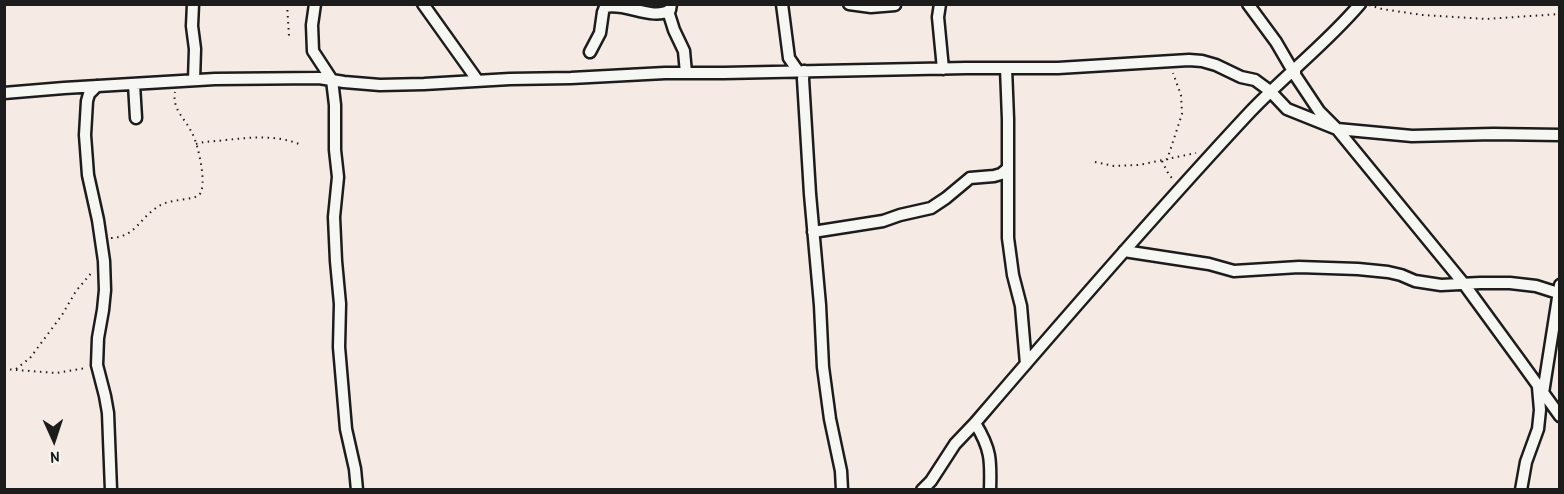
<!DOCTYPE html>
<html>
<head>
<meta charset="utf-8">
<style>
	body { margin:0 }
	#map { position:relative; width:1564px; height:494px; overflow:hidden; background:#f6ebe4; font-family:"Patrick Hand",sans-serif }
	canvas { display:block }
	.frame { position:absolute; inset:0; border:6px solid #1c1c1c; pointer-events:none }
	.north { position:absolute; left:24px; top:410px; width:60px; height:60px; -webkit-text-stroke:4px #f6f6f2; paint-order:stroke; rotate:177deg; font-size:16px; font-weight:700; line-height:24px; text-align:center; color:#1c1c1c }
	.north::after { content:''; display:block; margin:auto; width:21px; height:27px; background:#1c1c1c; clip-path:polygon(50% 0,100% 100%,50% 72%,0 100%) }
</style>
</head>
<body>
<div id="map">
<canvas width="1564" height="494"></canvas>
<div class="frame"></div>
<div class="north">N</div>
</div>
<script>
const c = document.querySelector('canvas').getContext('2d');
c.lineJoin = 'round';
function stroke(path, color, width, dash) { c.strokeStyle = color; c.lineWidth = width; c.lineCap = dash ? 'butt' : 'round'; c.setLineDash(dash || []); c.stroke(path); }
const minor = new Path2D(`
	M193,4l-1,22 3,23 -1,31
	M315,4l-3,21 1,26 19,29 3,25v45l3,27 -4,40 2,44 4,43 -1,43 7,82 9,40 2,21
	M423,4l55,77
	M782,4l7,54 9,13
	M849,4l22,3 24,-2
	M940,4l-2,13 5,52
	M1248,4l28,38 14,24 5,4v5l24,36 18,18 127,155 57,78 39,54
	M668,11l6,19 10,21 2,22
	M590,52l10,-19 3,-21 2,-5c21,-5 47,14 65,3l1,-6
	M1006,68l2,51v119l5,37 8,31 5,58
	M804,71l-1,8 7,115 10,111 3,62 7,52 11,52 1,19
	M134,84l2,34
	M97,86l-8,8 -2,7 -2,34 3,40 10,45 6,41 1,29 -2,20 -5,28 -1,27 8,31 3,17 3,77
	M4,93l60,-5 151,-9 104,-1 25,4 36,3 44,-1 86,-5 61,-1 94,-5h59l242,-5h92l131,-8 13,1 14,4 25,12 14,3 15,11 17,18 50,20 75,7 81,-2 67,1
	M813,232l70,-11 17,-6 31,-7 15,-10 24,-20 24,-2 7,-2 6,-5
	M1124,251l85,13 25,7 65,-4 59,2 30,3 13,3 14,6 26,4 39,-2h30l26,3 22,7
	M1543,393l17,-108
	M975,423c16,26 16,37 15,67
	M922,490l9,-9 24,-37 20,-21c90,-105 180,-209 275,-311 35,-37 76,-68 110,-108
	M1521,490l5,-28 12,-33 2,-19 -2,-23`);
stroke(minor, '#1c1c1c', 15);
stroke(new Path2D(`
	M287,4l2,32
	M1369,5l13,4 40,6 64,4 74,-5
	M196,144l8,-2c31,-2 65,-10 95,2
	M1167,160l15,-46 -1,-19 -8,-22
	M1162,161l7,14 4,4
	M1095,162l19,4 25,-1 57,-12
	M111,238c25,-1 29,-21 48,-32 10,-7 35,-6 40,-11 9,-8 -1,-52 -7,-62 -7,-15 -20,-23 -17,-41
	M4,369l52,4 30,-5
	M16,369l14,-11 32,-43 14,-24 17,-20`), '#1c1c1c', 2, [1.5, 4.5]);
stroke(minor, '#f6f6f2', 10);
</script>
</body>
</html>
